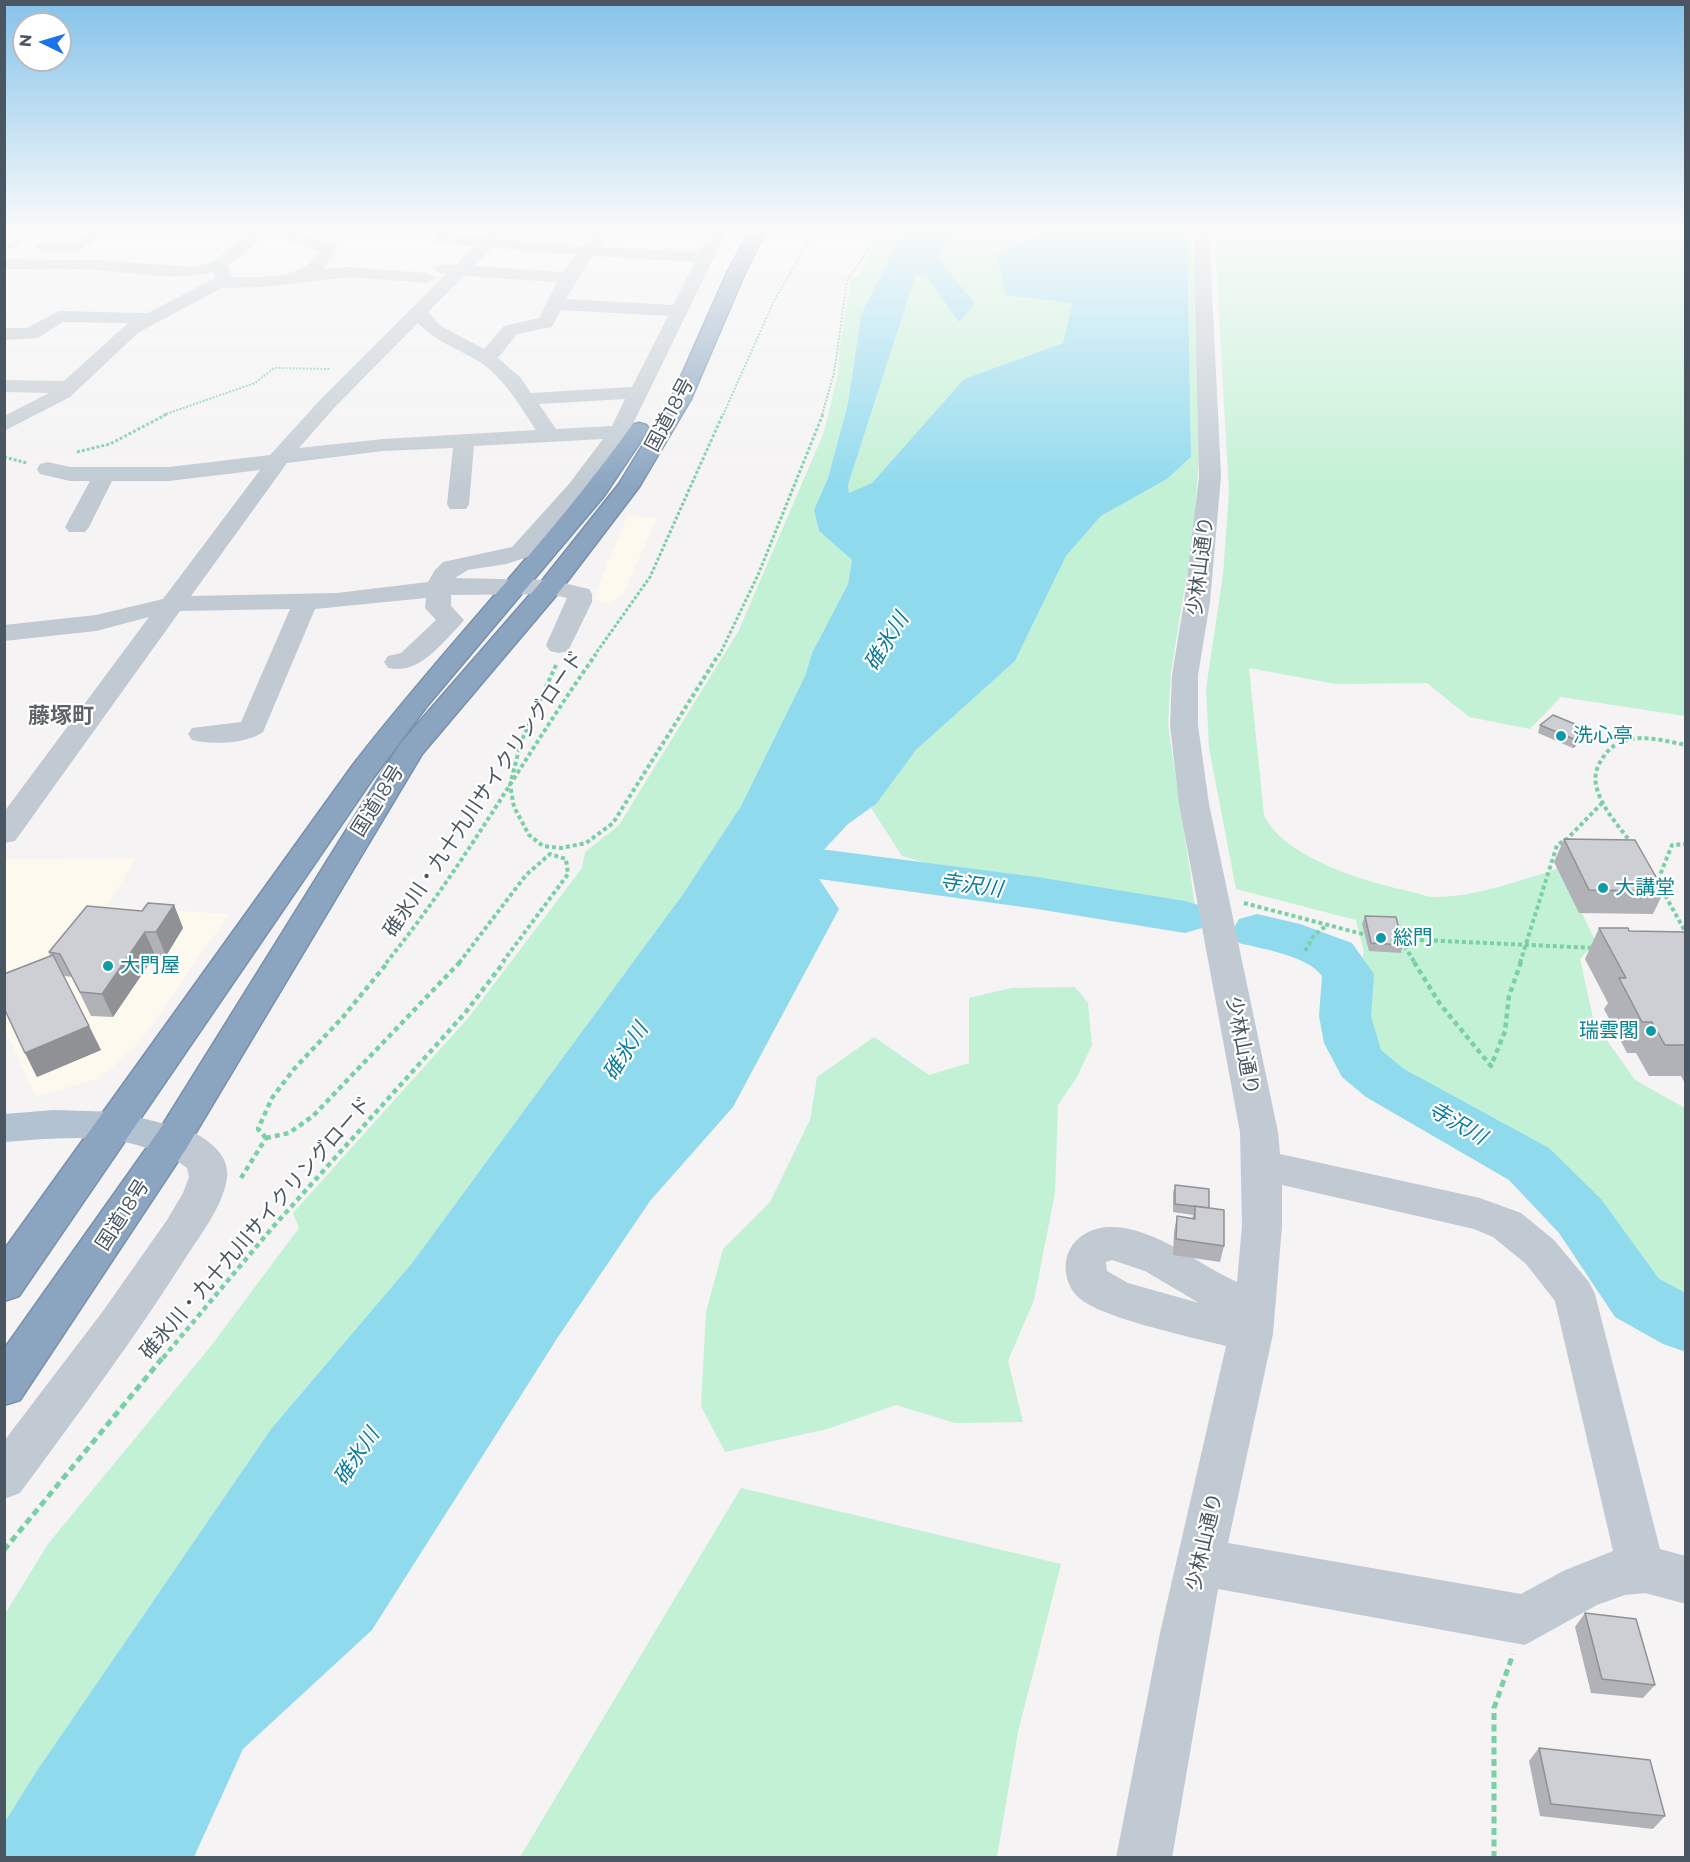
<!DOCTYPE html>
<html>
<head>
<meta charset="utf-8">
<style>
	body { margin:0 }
	#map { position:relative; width:1690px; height:1862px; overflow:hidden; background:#f5f3f3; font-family:Montserrat,sans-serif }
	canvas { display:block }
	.frame { position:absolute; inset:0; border:6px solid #4a5661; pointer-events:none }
	.north { position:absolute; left:12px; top:12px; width:60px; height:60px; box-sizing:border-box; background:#fff; border:2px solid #b7bbc0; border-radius:50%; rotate:275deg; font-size:16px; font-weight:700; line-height:24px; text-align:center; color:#4a5661 }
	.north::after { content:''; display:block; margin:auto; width:21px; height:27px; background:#1a73e8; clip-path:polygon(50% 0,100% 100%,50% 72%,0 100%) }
</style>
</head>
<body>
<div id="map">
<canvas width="1690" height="1862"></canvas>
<div class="frame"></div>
<div class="north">N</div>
</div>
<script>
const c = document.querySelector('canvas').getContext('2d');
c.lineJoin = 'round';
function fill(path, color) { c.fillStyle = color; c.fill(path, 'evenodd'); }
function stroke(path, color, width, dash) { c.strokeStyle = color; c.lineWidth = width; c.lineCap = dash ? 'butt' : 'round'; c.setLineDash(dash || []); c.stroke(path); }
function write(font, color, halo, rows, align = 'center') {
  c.font = font + ' Montserrat,"Noto Sans JP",sans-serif'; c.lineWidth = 4.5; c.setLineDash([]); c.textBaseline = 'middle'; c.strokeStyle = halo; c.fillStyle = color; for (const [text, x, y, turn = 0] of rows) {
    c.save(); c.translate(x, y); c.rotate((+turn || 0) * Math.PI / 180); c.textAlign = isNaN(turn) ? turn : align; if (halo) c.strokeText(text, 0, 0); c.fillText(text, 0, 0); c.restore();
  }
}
fill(new Path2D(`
	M627,516l30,2 -34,76 -14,9 -16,-3z
	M137,858l-31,48 123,8 -90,129 -39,35 -64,19 -31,-67 -1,-171z`), '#fdf9ef');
fill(new Path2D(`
	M881,227h24l-44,88 -13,88 -20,75 -14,32 5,21 33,29 -4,24 -36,69 -7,23 -64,130 -58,88 -271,369 -141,166 -235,343 -31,52v-210l43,-70 163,-198 88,-118 -6,-15 176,-196 113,-149 3,-16 34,-27 120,-195 85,-198 14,-59 1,-24 12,-68 11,-11z
	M970,227h80l-53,28 8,40 67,8 -9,40 -99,36 -92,104 -23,11 -1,-9 68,-212 10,2 33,46 16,-17 -39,-49z
	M1187,227h5l7,231 -6,77 -22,138 -3,52 28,187 -236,-39 -58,-17 -31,-48 45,-58 99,-89 51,-105 35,-40 66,-37 24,-22z
	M1214,227h471v489l-124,-19 -31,32 -61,-12 -42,-34 -91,1 -87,-16 15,147c18,41 98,66 140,75 10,2 21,7 31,7 41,0 86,-17 125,-29l36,74 -16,17 14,63 41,58 50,28v208l-32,-27 -49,-60 -26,-37 -183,-109 -18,-18 -16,-17 -4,-17 4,-35 -7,-33 8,-4 2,-7 -8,-32 -120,-31 -27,-141 -3,-59 17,-114 6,-83z
	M1075,987l13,16 4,42 -15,32 -19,28 -3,88 -21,107 -26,61 15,61 -68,1 -59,-18 -69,24 -102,23 -24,-46 5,-94 17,-63 47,-47 40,-82 7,-43 57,-40 55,38 40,-12v-65l42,-10z
	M741,1488l320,76 -43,168 -21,125h-477z`), '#c3f1d5');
fill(new Path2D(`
	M905,227h65l-34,28 39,49 -16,18 -33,-46 -10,-2 -68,211 1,8 23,-10 92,-104 99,-36 9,-40 -67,-8 -8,-40 53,-28h137l4,230 -24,22 -66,37 -35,40 -51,105 -99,89 -40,54 -28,20 -29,31 -2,21 22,33 -106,198 -83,94 -92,136 -186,293 -129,119 -49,108h-189v-35l31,-50 235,-343 141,-166 271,-369 58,-88 64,-130 7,-23 36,-69 4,-24 -33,-29 -5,-21 14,-32 20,-75 13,-88z`), '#90daee');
stroke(new Path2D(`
	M4,250l37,-23`), '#90daee', 4.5);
fill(new Path2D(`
	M758,835l54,13 225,29 148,24 17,5 7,11 -7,11 -17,5 -148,-24 -225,-31 -70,-18 -7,-10 7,-10z
	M1257,914l43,10 52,19 22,31 -3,42 10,34 23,19 145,79 52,51 58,80 27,14v59l-23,-8 -48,-27 -56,-84 -50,-53 -143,-83 -24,-20 -18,-34 -5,-27 3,-40c-14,-20 -59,-27 -83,-33l-7,-12 7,-12z`), '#90daee');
const highway = new Path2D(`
	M752,227h16l-24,48 -53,124 -52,88 -80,105 -137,162 -236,395 -166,251 -16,5v-56l156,-220 240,-385 141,-162 78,-98 52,-85 55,-124z
	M639,423l7,2 3,4 -45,67 -177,210 -53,71 -355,519 -15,5v-51l349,-485c89,-116 194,-221 279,-340z`);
stroke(highway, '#7690ad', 3);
stroke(new Path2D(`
	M163,415l92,-32 19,-15 56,1
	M723,415l51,-114 43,-74
	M822,415l12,-42 13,-92 19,-28 10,-26`), '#7ad0a6', 2, [2, 1.5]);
stroke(new Path2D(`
	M77,452l33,-8 57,-30
	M4,457l23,6
	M594,656l56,-79 73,-163
	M719,656l39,-81 65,-161`), '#7ad0a6', 3, [3, 2]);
stroke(new Path2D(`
	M556,665l-35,77 -11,43 4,22 15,28 14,11 18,2 25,-5 27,-20 106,-169
	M1632,844c-13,-18 -31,-36 -36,-59 -2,-9 1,-19 6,-26 19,-31 54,-20 84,-14
	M1655,877l31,56
	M1658,880l14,-35 14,-1
	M1244,903l126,33
	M1399,939l196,9
	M1401,940l14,23
	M1305,951l9,-16 12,-9
	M386,963c79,-97 138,-207 210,-309
	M459,963l67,-88 24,-21 16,5 2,15 -66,89
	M1520,963l37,-118 10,-6 36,-37`), '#7ad0a6', 4, [4, 3]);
stroke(new Path2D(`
	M1414,962l26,42 51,62 14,-35 4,-35 12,-34
	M266,1138l-8,-9 14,-31 22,-29 49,-52 45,-55
	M266,1138l23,-5 24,-17 147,-154
	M241,1178l25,-40
	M163,1358l109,-130 193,-215 39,-51`), '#7ad0a6', 4.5, [5, 4]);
stroke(new Path2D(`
	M4,1550l160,-194
	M1494,1858v-150l19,-54`), '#7ad0a6', 5, [7, 4.5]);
fill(new Path2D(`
	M95,227h19l-37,25 -35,-1 -8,-5 8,-5 31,1z
	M258,227h25l53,19 2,4 -15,19 26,-2 78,6 9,5 -9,5 -78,-6 -84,10 -43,1 -83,44 -69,65 -66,34v-15l45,-23 -45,-1v-12l60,1 64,-58 -65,-1 -25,16 -34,2v-12h23l32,-17 89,2 67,-35 -2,-6c-38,10 -77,1 -115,-2 -31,-2 -63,-1 -94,-1v-10l94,1 96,7 18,-5zM270,233l50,19c-19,28 -58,25 -88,25l-4,-11z
	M437,227h16l-1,9 32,1 10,-10h17l-10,12 82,7 15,-19h17l-16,20 101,5 13,-25h16l-100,205 -44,62 -57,63 -22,7 -38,6 -13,8 95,2 39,9 3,5v8l-24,49 -9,2 -9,-2 -4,-6 21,-47 -17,-4 -99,1v11l13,14 -4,5c-20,20 -41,50 -72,43l-4,-6 4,-6 13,-3 35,-33 -11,-12 1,-10 -111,11 -52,123c-17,12 -51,13 -71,8l-4,-6 4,-6 49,-6 49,-113 -110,2 -165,230 -11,2v-31l145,-195 -53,14 -92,10v-16l92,-10 67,-16 97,-129 -91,11h-57l-23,46 -4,5h-16l-4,-5 25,-46h-20l-30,-7 -3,-5 3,-5 8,-2 22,5h99l101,-12 50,-55 126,-126 -8,-1 -3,-4 3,-4h18l18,-19 -37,-3 -2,-3zM492,248l84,7 -13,17 -89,-6zM592,256l103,6 -22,43 -107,-6zM464,276l93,6 -18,36 -35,8 -20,23 -43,-23 -13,-14zM561,310l107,6 -36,71 -101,6 -10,-15 -23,-20 19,-24 35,-7zM418,323c17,19 41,26 62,39 25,17 40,44 56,68l-153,9 -84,9 35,-40zM625,399l-13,27 -56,3 -17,-25zM603,439l-34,45 -57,63 -69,15 -8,8 -7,12 -91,11 -146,3 96,-133 96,-12 70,-3 -6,56 3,5h16l3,-5 5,-58z
	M1193,227h16l12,249 -11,126 -12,73v50l11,79 69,328 2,22 200,44 41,15 33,27 35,42 6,12 65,255 26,7v48l-41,-11 -20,2 -28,10 -72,40 -307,-56 -46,269h-56l44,-225 66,-287c-31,-8 -125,-28 -147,-48 -14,-13 -17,-34 -9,-49 8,-15 26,-23 43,-22 43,1 86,38 124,55l5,-56 -2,-94 -61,-328 -9,-79 2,-50 12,-73 15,-126zM1282,1185l192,44 19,8 33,27 29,37 58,250 -50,20 -42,23 -293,-51 45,-209 9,-108zM1112,1260l33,11 54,32 -71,-20 -21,-12 -1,-9z
	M173,1124c22,7 58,25 54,54 -4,29 -29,60 -44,84 -51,80 -107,155 -163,231l-16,6v-58l99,-130 64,-91 16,-27 6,-16 -2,-9 -27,-19 -6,-10 6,-10z`), '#c1cad2');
fill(new Path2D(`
	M54,1110l63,2 69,17 6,10 -6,10c-23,8 -45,-5 -68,-8 -37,-6 -77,-2 -114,1v-28z`), '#b3c2d1');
fill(highway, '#8ba5c1');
fill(new Path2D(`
	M1540,725l40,6 2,10 -9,7 -35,-15z
	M1564,839l100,52 -11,23 -74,-1 -25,-51z
	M174,905l9,23 -17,28 -11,-1 -42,62 -22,-1 -19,-39 -8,-1 37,74 -64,27 -12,-24 25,-97 -1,-4 93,-41z
	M1365,916l38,29 -2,8 -32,-2 -7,-27z
	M1599,928l30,3 57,1v153l-5,-9h-32l-13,-23h-9l-23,-44 4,-6 -23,-44z
	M1175,1185l34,23 15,38 -4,16 -47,-7 1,-23 3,-16 15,3 1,-4 -20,-3v-19z
	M1585,1613l70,72 -12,13 -52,-5 -16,-66z
	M1539,1748l126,68 -12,13 -113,-13 -11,-55z`), '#b0b2b7');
fill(new Path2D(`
	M1585,734l-3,7 -9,7 3,-8z
	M174,905l9,23 -17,28 -10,-24z
	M145,932l10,23 -42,62 -11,-23z
	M89,1026l12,24 -64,27 -12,-24z`), '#909195');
const building = new Path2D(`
	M1553,715l29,12 -4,4 7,3 -9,6 -36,-15z
	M1564,839l71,1 29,51 -75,-1z
	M148,903l26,2 -18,27h-11l-43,62 -22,-2 -20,-38 -11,-2 38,-46 55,5z
	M1365,916l31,1 7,28 -32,-2z
	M1599,928h29l1,3 57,1v113h-21l-13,-23h-10l-23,-44h7z
	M53,955l36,71 -64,27 -21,-45v-34z
	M1175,1185l34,4v19l-34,-4z
	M1195,1206l29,4v36l-48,-7 1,-23 18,3z
	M1585,1613l51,6 19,66 -53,-6z
	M1539,1748l111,12 15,56 -114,-12z`);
fill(building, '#cdcfd5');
stroke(building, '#909195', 1.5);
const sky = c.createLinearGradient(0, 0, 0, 488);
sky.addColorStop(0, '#85c3ea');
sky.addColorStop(0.47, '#fafafa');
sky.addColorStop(1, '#fafafa00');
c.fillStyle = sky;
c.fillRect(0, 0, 1690, 488);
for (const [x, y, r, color] of [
	[1561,736,6,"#0f9aa8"],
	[1603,888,6,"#0f9aa8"],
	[1381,938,6,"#0f9aa8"],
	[108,966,6,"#0f9aa8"],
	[1651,1031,6,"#0f9aa8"]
]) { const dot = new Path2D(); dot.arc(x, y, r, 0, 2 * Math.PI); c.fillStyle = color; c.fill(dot); stroke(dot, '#fff', 2); }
write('20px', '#4a5661', '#fff', [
	["国道18号",670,415,-62],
	["少林山通り",1201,566,-83],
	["碓氷川・九十九川サイクリングロード",484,794,-56],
	["国道18号",378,801,-58],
	["少林山通り",1242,1046,79],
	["国道18号",123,1215,-57],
	["碓氷川・九十九川サイクリングロード",256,1228,-49],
	["少林山通り",1205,1542,-77]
]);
write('20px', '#0d838f', '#fff', [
	["洗心亭",1573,736],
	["大講堂",1615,888],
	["総門",1393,938],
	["大門屋",120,966],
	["瑞雲閣",1639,1031,"right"]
], 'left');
write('italic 21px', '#0c7c9b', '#fff', [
	["碓氷川",887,642,-58],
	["寺沢川",971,886,8],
	["碓氷川",626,1052,-57],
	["寺沢川",1457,1124,30],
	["碓氷川",357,1457,-56]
]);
write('bold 22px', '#5f6368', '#fff', [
	["藤塚町",61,717]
]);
</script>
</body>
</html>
